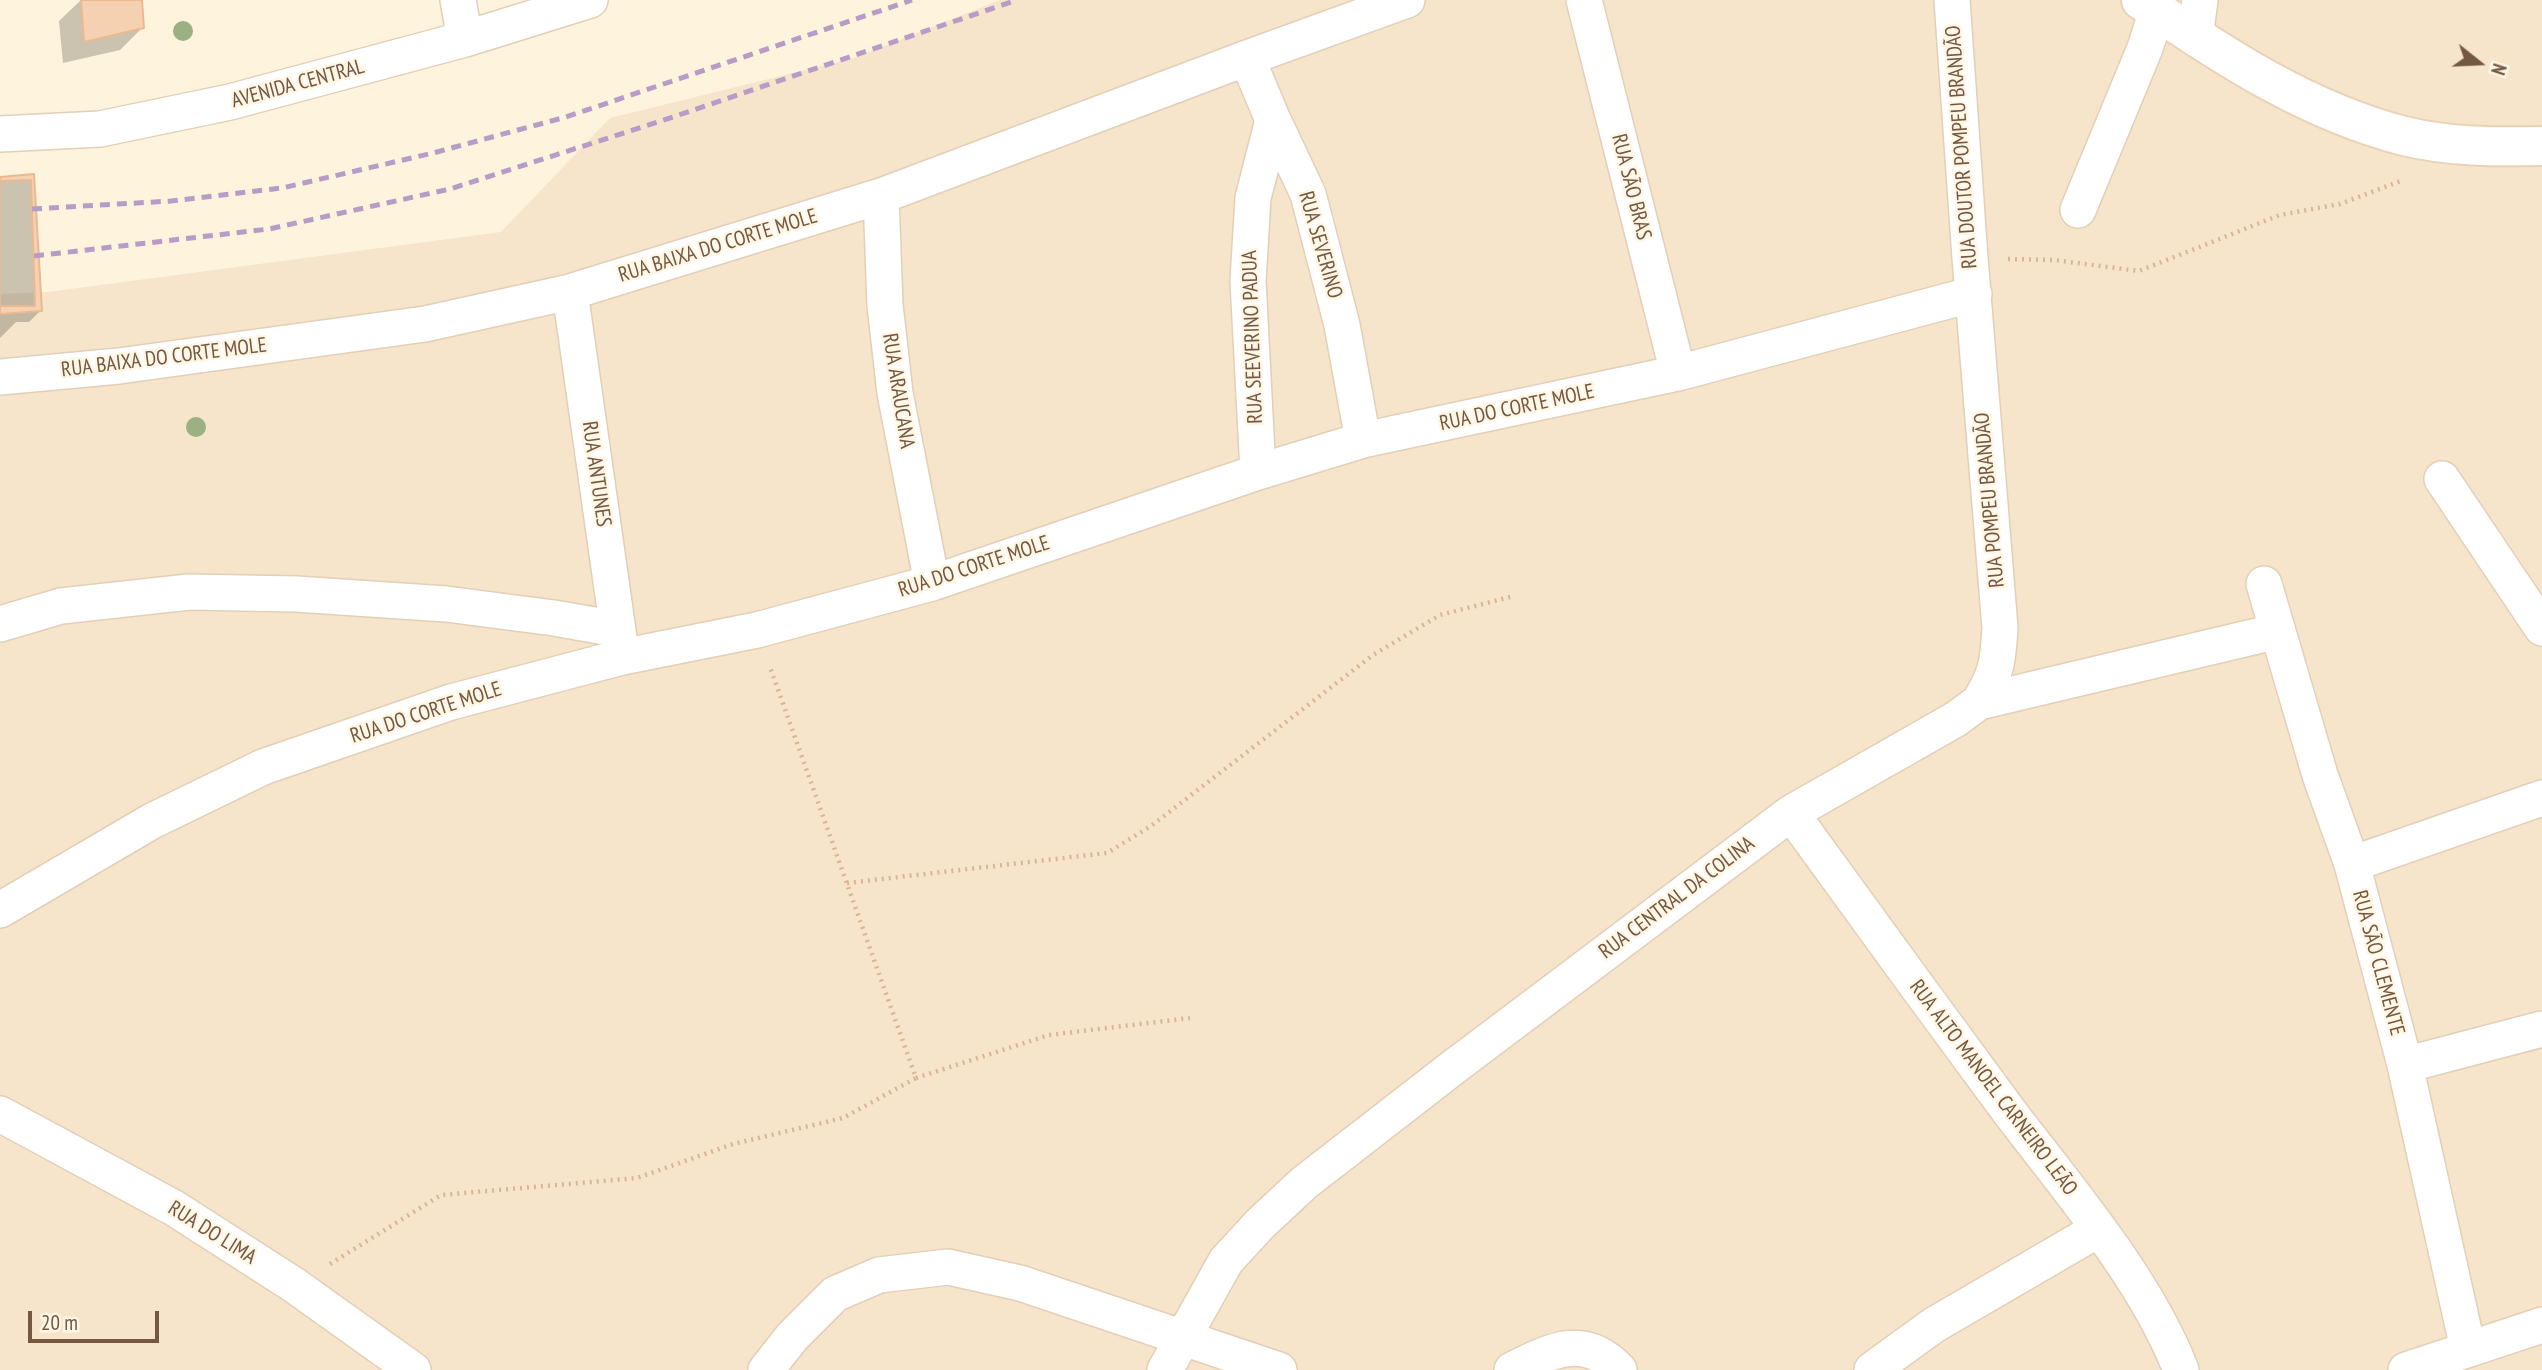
<!DOCTYPE html>
<html>
<head>
<meta charset="utf-8">
<style>
	body { margin:0 }
	#map { position:relative; width:2542px; height:1370px; overflow:hidden; background:#fef3dc; font-family:"PT Sans Narrow",sans-serif }
	canvas { display:block }
	.north { position:absolute; left:2444px; top:28px; width:70px; height:70px; -webkit-text-stroke:5px #fff6e4; paint-order:stroke; rotate:108deg; font-size:19px; font-weight:700; line-height:28px; text-align:center; color:#745844 }
	.north::after { content:''; display:block; margin:auto; width:24px; height:32px; background:#745844; clip-path:polygon(50% 0,100% 100%,50% 72%,0 100%) }
	.scale { position:absolute; left:28px; top:1311px; width:131px; height:32px; box-sizing:border-box; border:4px solid #745844; border-top:0; padding-left:9px; font-size:21px; line-height:24px; white-space:nowrap; color:#745844; -webkit-text-stroke:5px #fff6e4; paint-order:stroke }
</style>
</head>
<body>
<div id="map">
<canvas width="2542" height="1370"></canvas>
<div class="north">N</div>
<div class="scale">20 m</div>
</div>
<script>
const c = document.querySelector('canvas').getContext('2d');
c.lineJoin = 'round';
function fill(path, color) { c.fillStyle = color; c.fill(path, 'evenodd'); }
function stroke(path, color, width, dash) { c.strokeStyle = color; c.lineWidth = width; c.lineCap = dash ? 'butt' : 'round'; c.setLineDash(dash || []); c.stroke(path); }
function write(font, color, halo, rows, align = 'center') {
  c.font = font + ' "PT Sans Narrow",sans-serif'; c.lineWidth = 5; c.setLineDash([]); c.textBaseline = 'middle'; c.strokeStyle = halo; c.fillStyle = color; for (const [text, x, y, turn = 0] of rows) {
    c.save(); c.translate(x, y); c.rotate((+turn || 0) * Math.PI / 180); c.textAlign = isNaN(turn) ? turn : align; if (halo) c.strokeText(text, 0, 0); c.fillText(text, 0, 0); c.restore();
  }
}
fill(new Path2D(`
	M1000,0h1542v1370h-2542v-1076l48,-2 453,-60 109,-114 244,-60z`), '#f6e5ca');
fill(new Path2D(`
	M81,0h59l2,28 -22,22 -57,13 -4,-42z
	M33,174l7,137 -11,11h-13l-16,16v-159l29,-2z`), '#0003');
const building = new Path2D(`
	M81,0h61l2,28 -60,14z
	M34,174l8,137 -42,3v-137z
	M31,180l4,126h-35v-125z`);
fill(building, '#f5d1b2');
stroke(building, '#e9b991', 2);
const street = new Path2D(`
	M458,0l7,39
	M1584,0l94,373
	M1952,0l18,258 30,370c-2,32 -3,46 -21,74
	M2195,38l5,-38
	M1247,58l26,62 35,74 34,131 21,115
	M0,134l100,-5 130,-27 235,-63 125,-39
	M881,196l4,109 10,88 37,190
	M2078,210l67,-162 12,-37
	M570,292l51,360
	M0,377l119,-11 306,-42 145,-32 311,-96 366,-138 160,-58
	M1258,472l-10,-191 5,-83 20,-78
	M2442,479l100,149
	M2264,584l56,191 32,89 53,201 63,284
	M0,624l61,-18 128,-14 107,2 150,10 108,14 63,11
	M1791,813c73,101 146,201 220,301 59,77 135,166 170,256
	M2352,864l190,-66
	M0,910l152,-89 111,-54 188,-65 171,-45 135,-27 175,-47 326,-111 105,-32 315,-67 296,-79
	M2405,1065l137,-36
	M0,1114l174,94 120,77 119,85
	M766,1370l26,-33 43,-43 44,-19 69,-8 72,16 259,87
	M1165,1370l61,-109 34,-37 44,-41 147,-114 340,-256 165,-94 23,-17 299,-71
	M1512,1370c40,-20 72,-37 107,0
	M1872,1370l62,-45 165,-96
	M2406,1370l136,-45`);
const secondary = new Path2D(`
	M2141,0c82,56 166,111 263,136 45,11 92,11 138,10`);
stroke(street, '#e2cfb8', 38);
stroke(secondary, '#ead2b7', 42);
stroke(new Path2D(`
	M2008,259l46,1 85,11 141,-56 60,-11 63,-24
	M847,883l260,-30 44,-27 222,-171 67,-40 74,-19
	M916,1078l133,-43 141,-17
	M330,1264l111,-69 196,-17 96,-34 110,-26 73,-40 -146,-411`), '#d9b596', 4.5, [2, 5]);
stroke(street, '#fff', 35);
stroke(secondary, '#fff', 38);
stroke(new Path2D(`
	M32,209l139,-8 111,-13 151,-35 133,-36 346,-117
	M34,256l235,-27 181,-40 211,-68 356,-121`), '#b69cc6', 5, [10, 7]);
c.fillStyle = '#9bb183';
for (const [x, y] of [
	[183,31],
	[196,427]
]) { c.beginPath(); c.arc(x, y, 10, 0, 2 * Math.PI); c.fill(); }
write('21px', '#745844', '#fff6e4', [
	["AVENIDA CENTRAL",298,84,-15],
	["RUA DOUTOR POMPEU BRANDÃO",1962,147,-94],
	["RUA SÃO BRAS",1631,187,76],
	["RUA SEVERINO",1320,245,74],
	["RUA BAIXA DO CORTE MOLE",718,246,-17],
	["RUA SEEVERINO PADUA",1253,337,-92],
	["RUA BAIXA DO CORTE MOLE",164,358,-7],
	["RUA ARAUCANA",898,391,81],
	["RUA DO CORTE MOLE",1517,408,-12],
	["RUA ANTUNES",596,474,82],
	["RUA POMPEU BRANDÃO",1990,500,-95],
	["RUA DO CORTE MOLE",974,567,-18],
	["RUA DO CORTE MOLE",426,713,-18],
	["RUA CENTRAL DA COLINA",1677,898,-37],
	["RUA SÃO CLEMENTE",2378,963,75],
	["RUA ALTO MANOEL CARNEIRO LEÃO",1993,1088,53],
	["RUA DO LIMA",212,1233,32]
]);
</script>
</body>
</html>
